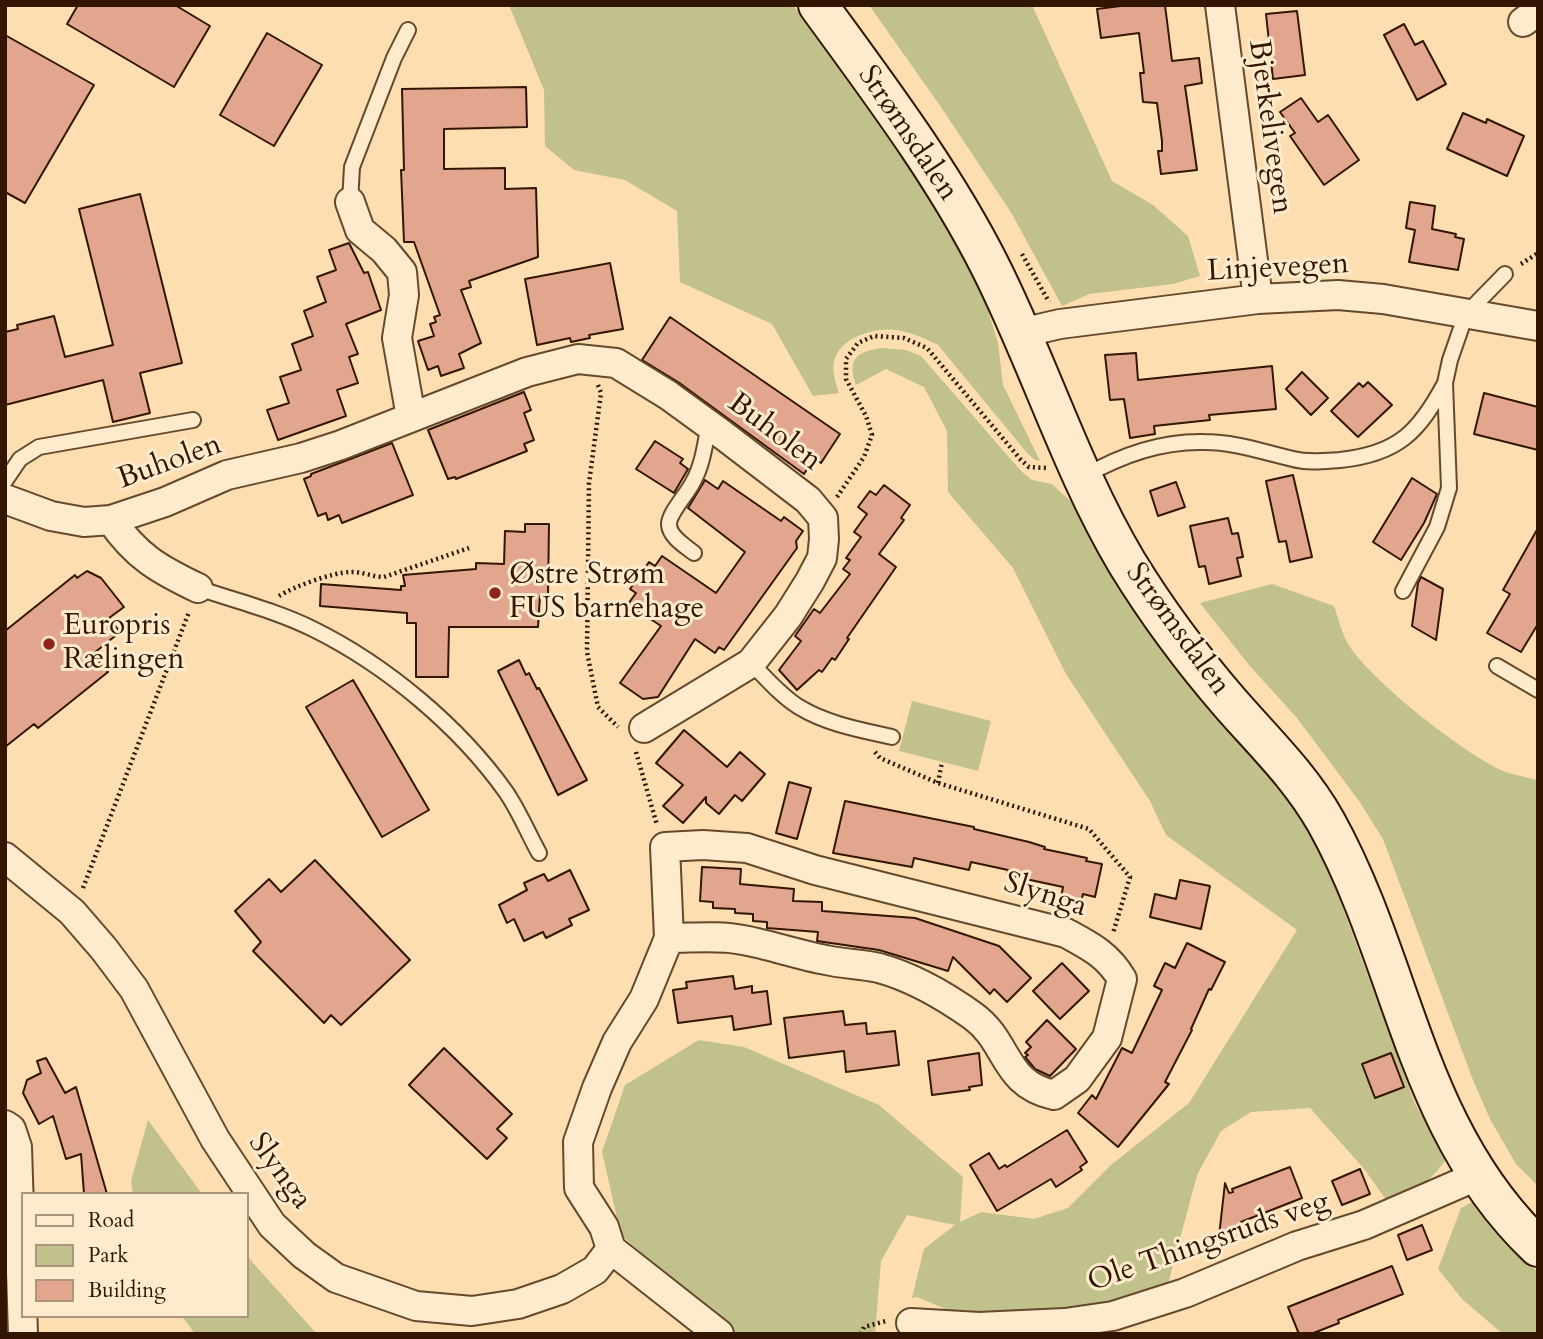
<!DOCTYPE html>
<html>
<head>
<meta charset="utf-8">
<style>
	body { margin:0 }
	#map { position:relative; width:1543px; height:1339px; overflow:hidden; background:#fddeb0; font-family:Cardo,serif }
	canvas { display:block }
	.frame { position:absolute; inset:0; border:7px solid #331601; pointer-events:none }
	.legend { position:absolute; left:21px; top:1192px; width:228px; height:126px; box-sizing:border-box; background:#feeacc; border:2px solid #ad957b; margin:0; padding:9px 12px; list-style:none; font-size:21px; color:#331601 }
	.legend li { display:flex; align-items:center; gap:14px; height:35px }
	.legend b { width:35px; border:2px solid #ad957b }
</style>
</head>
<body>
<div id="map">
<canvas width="1543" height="1339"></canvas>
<div class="frame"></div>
<ul class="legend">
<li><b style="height:9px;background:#feeacc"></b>Road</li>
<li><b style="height:19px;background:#c0c18b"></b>Park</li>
<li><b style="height:19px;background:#e1a68d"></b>Building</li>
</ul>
</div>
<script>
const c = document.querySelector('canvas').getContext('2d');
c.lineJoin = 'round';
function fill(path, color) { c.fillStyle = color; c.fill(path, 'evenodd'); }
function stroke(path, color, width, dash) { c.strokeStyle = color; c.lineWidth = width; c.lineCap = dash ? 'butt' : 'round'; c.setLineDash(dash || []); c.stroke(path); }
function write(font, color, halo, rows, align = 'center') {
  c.font = font + ' Cardo,serif'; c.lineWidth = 6; c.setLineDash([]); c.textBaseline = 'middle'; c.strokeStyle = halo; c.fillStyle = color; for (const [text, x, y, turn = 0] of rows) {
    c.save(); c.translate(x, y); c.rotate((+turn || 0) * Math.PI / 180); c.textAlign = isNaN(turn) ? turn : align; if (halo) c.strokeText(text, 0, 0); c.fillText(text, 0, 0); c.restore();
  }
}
fill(new Path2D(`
	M509,5h284l139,193 53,103 13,42 5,42 37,76 -5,-1 -8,-7 -89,-108c-13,-7 -26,-12 -41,-15 -22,-3 -58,7 -63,32 -2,11 2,21 5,31l-26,3 -41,-72 -92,-42 -3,-71 -52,-31 -51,-10 -29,-24 -1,-56z
	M869,5h163l80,176 41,24 35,31 12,40 -27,8 -84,10 -27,12 -50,-92 -71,-107z
	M881,348l25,2 15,6 100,115 11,9 20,4 29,27 227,316 21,43 86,234 31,55c-14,22 -34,34 -57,45l-24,-34 -55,-62 -59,4 -30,19 -24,44 -29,109 -44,27 -152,9 -55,-23 -5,1 12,-49 31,-24 -48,-10 -26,46 -6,73h-141l-113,-99 -19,-83 23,-67 74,-45 45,7 135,58 84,72 -3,45 21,-10 53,7 34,-11 43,-43 78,-62 108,-173 -131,-95 -16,-34 -84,-127 -53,-106 -65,-76 -1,-61 -23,-44 -38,-18 -30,16c-9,-26 0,-33 25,-37z
	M1272,584l62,22c4,11 7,25 13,36 20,36 115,110 154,128 11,5 25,7 37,10v406l-22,-22 -26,-45 -17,-39 -90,-241 -24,-38 -62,-83 -48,-53 -49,-62z
	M912,701l79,20 -13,50 -79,-20z
	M148,1120l54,74h-69l-2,-13z
	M1472,1202l66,70v62h-35l-40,-34 -25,-31 23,-61z
	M247,1255l5,7 65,72h-122l-13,-18h65z`), '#c0c18b');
const building = new Path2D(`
	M78,5h97l35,21 -36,61 -107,-63z
	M1128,5h37l7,56 27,-3 3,25 -17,3 12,84 -36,4 -3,-23h4v-10l-5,-38 -14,-1 -3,-29h4l-5,-40 -38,5 -4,-29z
	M1297,11l8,64 -32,4 -7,-65z
	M1404,24l11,21 8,-4 23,43 -29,16 -33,-65z
	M267,33l55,32 -48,81 -54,-31z
	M5,35l89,50 -69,118 -20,-11z
	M526,87l1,40 -83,2v40l61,-1v21l31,-1 2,69 -69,24 2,6 -10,3 20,53 -22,11 5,14 -23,8 -3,-10 -10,4 -10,-29 16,-5 -4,-12 6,-2 -2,-5 6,-2 -26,-73h-10l-3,-72h3l-2,-81z
	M1301,98l17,24 10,-7 31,45 -35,25 -34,-49 5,-3 -15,-21z
	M1463,113l23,10 1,-4 37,17 -17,40 -60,-27z
	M140,194l42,169 -42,10 10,40 -37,9 -10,-42 -98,25v-73l13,-3 -1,-4 37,-9 11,41 48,-12 -34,-136z
	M1410,202l25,4 -3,23 24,5 -1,3 9,2 -6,31 -49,-8 6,-32 -9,-2z
	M349,243l15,30 4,-1 13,38 -35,14 12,30 -9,3 9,26 -21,7 9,26 -68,24 -11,-30 22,-7 -9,-26 21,-7 -9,-26 21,-8 -9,-25 22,-9 -9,-25 19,-7 -7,-20z
	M610,263l13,66 -34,6 1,3 -19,4 -1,-4 -33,7 -12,-66z
	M670,317l170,117 -19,29 -7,-5 -10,16 -126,-92 -36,-22z
	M1136,353l2,27 134,-14 4,43 -67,6 1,5 -56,6 1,8 -25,4 -6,-39 -14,1 -5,-45z
	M1302,372l26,26 -17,17 -25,-26z
	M1368,382l24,23 -34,32 -27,-26 28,-28 4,4z
	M524,392l7,18 -7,3 10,27 -10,4 3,7 -71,28 -1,-2 -7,2 -20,-49z
	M1484,393l54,14v43l-64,-16z
	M655,441l28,18 -3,4 8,6 -14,24 -38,-24z
	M392,443l21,52 -71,28 -3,-8 -11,5 -2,-7 -8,3 -14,-37 7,-3v-2z
	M1293,475l19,82 -22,5 -4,-21 -7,1 -13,-61z
	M1412,478l25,16 -13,29 -23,37 -28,-18z
	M705,480l13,9 5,-8 58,40 3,-4 19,14 -7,10 1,7 -73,102 -5,-3 -4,6 -20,-14 -37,58 -15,2 -23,-16 41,-57 -33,-22 8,-11 -6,-4 19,-27 6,4 7,-10 54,37 29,-41 -57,-44z
	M1176,482l9,25 -27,9 -8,-25z
	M884,485l26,20 -9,13 3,2 -25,34 17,13 -49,71 2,1 -14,21 -3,-2 -10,14 -3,-2 -22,20 -18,-20 22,-29 -6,-5 19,-27 6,4 30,-39 -7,-5 7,-9 -4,-2 15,-21 -7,-5 13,-18 -9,-7 12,-16 6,4z
	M1228,518l4,16 6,-1 5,24 -6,1 4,18 -32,8 -4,-18 -6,1 -9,-41z
	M525,524h24l-1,72h-8l-2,31h-89l-1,50h-32v-54h-9v-10l-87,-7 1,-22 80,6v-4h4l-2,-11 73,-6v-6l28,1 1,-33 20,1z
	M1538,528v96l-17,28 -34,-19 23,-39 -7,-4z
	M87,571l14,7 23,29 -15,11 11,14 -27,22 15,18 -70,56 -4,-4 -29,23v-116l70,-56 2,3z
	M1421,577l22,12 -7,51 -24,-14 6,-43z
	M519,660l7,15 3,-2 8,16 2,-1 48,92 -29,15 -60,-124z
	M353,680l76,130 -47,27 -76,-130z
	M684,730l43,37 13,-15 25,22 -23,27 -7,-6 -16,19 -13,-11v-6l-23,26 -20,-17 20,-21 -27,-22z
	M789,782l22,6 -14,51 -21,-6z
	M845,801l129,26v2l55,13 16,5 -1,2 43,9 -1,3 16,3 -7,33 -12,-3 -2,8 -20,-4 2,-11 -56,-12 1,-5 -37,-8 -2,8 -55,-12 -2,9 -79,-14z
	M315,860l95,100 -69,65 -10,-10 -7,8 -71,-72 8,-9 -26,-31 34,-32 12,13z
	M702,867l39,2 -1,15 54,5 -1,12 29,1v9l93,7 84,28 32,32 -24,24 -13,-13 -4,5 -37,-37 -5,14 -69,-21 -62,-9 1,-9 -51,-4v-6l-14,-1v-7l-18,-1v-4l-22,-1v-6l-13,-1z
	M570,870l19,40 -20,9 3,6 -26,13 -3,-6 -19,9 -10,-22 -7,4 -8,-18 28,-15 -3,-7 20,-9 4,7z
	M1180,880l30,6 -9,43 -51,-12 5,-23 21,5z
	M1187,943l38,19 -14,28 -2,-1 -18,40 1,1 -27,52 4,2 -51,63 -40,-34 14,-18 4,4 26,-51 10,5 30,-63 -8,-4 11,-23 10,5z
	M1062,963l27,28 -29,28 -27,-28z
	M733,976l2,13 17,-3v7l15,-2 4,33 -37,6 -2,-14 -54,7 -5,-33 14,-2 -1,-6z
	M843,1011l2,14 21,-2 1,11 28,-3 4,34 -53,7 -2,-21 -55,7 -5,-40z
	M1047,1020l29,29 -26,27 -15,-7 -10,-12 3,-2 -3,-2 6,-6 -5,-5z
	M444,1048l68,66 -15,15 10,9 -20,21 -78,-74z
	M979,1053l3,32 -13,2 1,3 -38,5 -4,-34z
	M1391,1053l13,34 -29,11 -13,-34z
	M46,1058l19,35 11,-6 31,107h-23l-3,-40 -15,5 -13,-43 -14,8 -16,-31 4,-13 14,-7 -4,-12z
	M1067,1130l20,32 -7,5 2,3 -26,17 -5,-8 -54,32 -27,-46 19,-12 10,16 6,-4 2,2z
	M1290,1167l12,31 -61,24 1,5 -23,9 6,-53 4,10 4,-1 -1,-3z
	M1360,1169l10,25 -28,11 -10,-24z
	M1422,1225l10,25 -25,10 -9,-25z
	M1392,1266l11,28 -65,26 1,3 -28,11h-12l-11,-27z`);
fill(building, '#e1a68d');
stroke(building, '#331601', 2);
const service = new Path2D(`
	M350,202l2,-35 42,-109 14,-28
	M1083,477c38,-22 77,-36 121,-35 31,0 59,10 89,17 15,4 31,2 47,1 58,-6 79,-28 105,-77
	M5,481l15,-22 19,-12 154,-27
	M694,553c-9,-7 -24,-16 -25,-28 -1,-11 19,-32 24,-43 10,-18 12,-38 16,-58
	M198,588c38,13 79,23 115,41 73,36 146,97 193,163 13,19 22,41 33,61
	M1403,591l34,-64 12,-39 -4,-105 5,-23 16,-46 39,-40
	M751,663c15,15 30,33 48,44 28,17 62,23 93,30
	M1497,666l41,24`);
const minor = new Path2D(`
	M1220,5l38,294
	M1523,22l15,-11
	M350,202l10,28 24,20 18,22 2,23 -7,43 14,79
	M1021,333l39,-9 198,-25 80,-4 45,4 155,27
	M5,499l46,17 33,6 27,-2 54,-18 62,-27 74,-17 40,-13 186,-73 51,-13 38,4 52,32 55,40 85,65 15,18 1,21 -2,19 -12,23 -22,35 -37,47 -107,65
	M111,520c25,36 47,49 87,68
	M5,857l67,55 32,37 30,40 81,150 57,86 32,30 32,23 80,28 56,5 46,-7 44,-15 33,-19 16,-21 -7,-22 -25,-39 -1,-46 19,-54 20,-46 27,-43 25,-61 -4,-91 38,-2 44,3 68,22 251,63c24,13 42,22 56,46l-15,59 -30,41 -23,16c-51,-11 -45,-53 -81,-79 -28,-20 -61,-39 -94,-48 -17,-4 -36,-4 -53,-8 -28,-5 -55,-15 -83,-20 -24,-5 -50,-2 -74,-2
	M5,1125l6,4 6,18 6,187
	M611,1249l108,85
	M911,1323l68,4 86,-4 48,-7 72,-23 112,-47 67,-21 113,-49`);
const secondary = new Path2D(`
	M818,5c61,84 125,168 172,261 49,97 81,203 137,297 30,49 65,96 103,140 34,39 70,73 96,119 79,142 87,306 212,425`);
stroke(service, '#66482d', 18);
stroke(minor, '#66482d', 32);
stroke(secondary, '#331601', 42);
stroke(new Path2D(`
	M1022,254l27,48
	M1521,264l17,-11
	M598,385l3,8 -12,90 -2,169 11,55 20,20
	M837,497l27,-40 8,-22 -6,-19 -20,-37v-20l12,-16 16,-7 30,2 23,10 94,112 8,7 18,1
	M279,596c16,-10 52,-23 71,-24 11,-1 22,5 34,5l85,-29
	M636,752l21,73
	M875,752l5,6 58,25 151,46 41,48 -17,56
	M938,783l4,-21
	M83,888l106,-276
	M861,1334l3,-7 22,-6`), '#331601', 4.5, [2, 3.5]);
stroke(service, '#feeacc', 14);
stroke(minor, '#feeacc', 28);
stroke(secondary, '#feeacc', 38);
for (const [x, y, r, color] of [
	[495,593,7,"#8f2418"],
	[49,644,7,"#8f2418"]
]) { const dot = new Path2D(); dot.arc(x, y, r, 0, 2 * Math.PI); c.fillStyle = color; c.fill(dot); stroke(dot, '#feeacc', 2.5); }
write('30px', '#331601', '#feeacc', [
	["Bjerkelivegen",1269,127,82],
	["Strømsdalen",907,134,56],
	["Linjevegen",1278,269,-3],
	["Buholen",774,433,37],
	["Buholen",170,463,-20],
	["Strømsdalen",1177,630,54],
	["Slynga",1045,896,18],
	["Slynga",279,1172,54],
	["Ole Thingsruds veg",1209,1243,-19]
]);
write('30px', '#331601', '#feeacc', [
	["Østre Strøm",509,576],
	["FUS barnehage",509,610],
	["Europris",63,627],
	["Rælingen",63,661]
], 'left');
</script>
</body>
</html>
